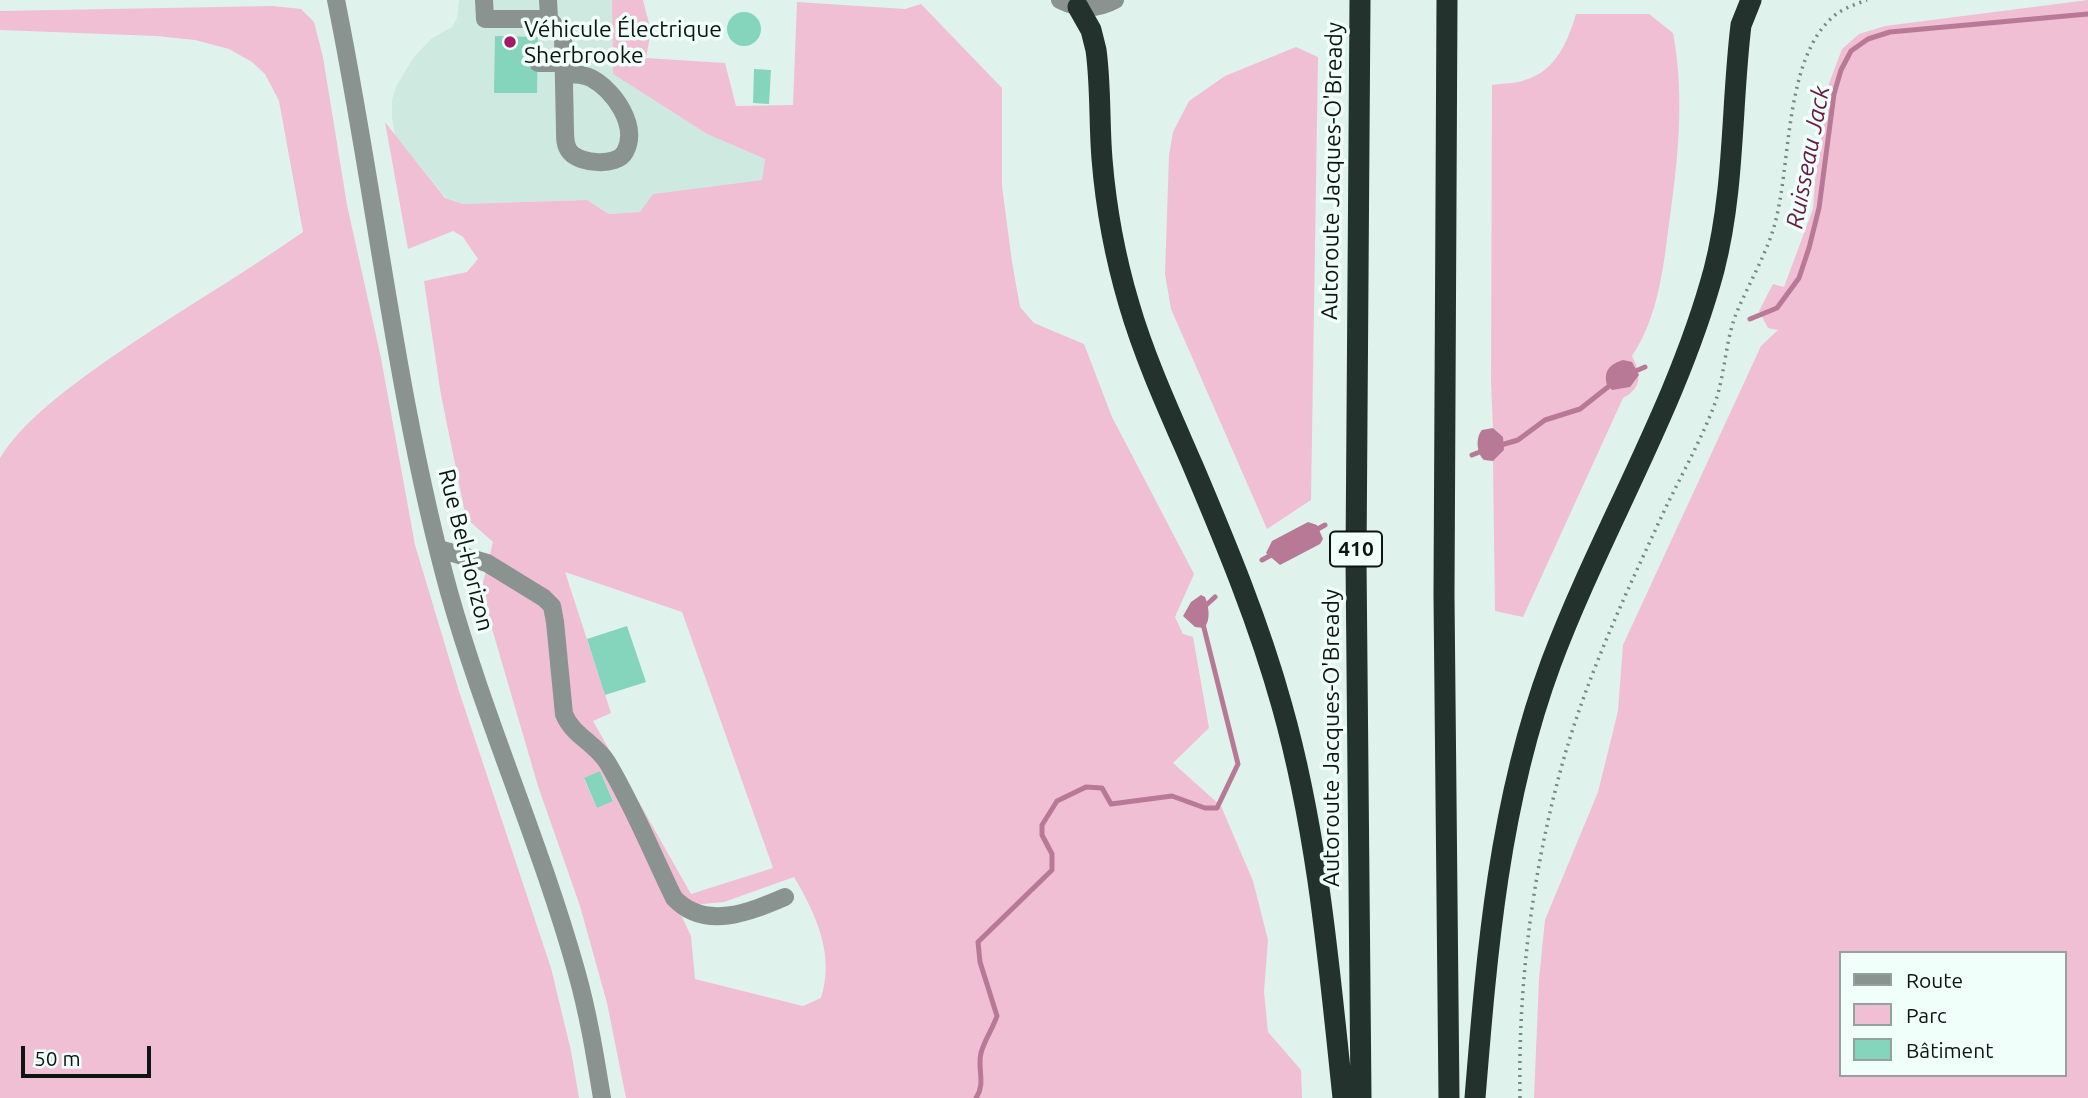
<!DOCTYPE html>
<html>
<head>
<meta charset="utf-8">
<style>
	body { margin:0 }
	#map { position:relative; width:2088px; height:1098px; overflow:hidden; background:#e0f2ec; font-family:Ubuntu,sans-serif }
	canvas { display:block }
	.legend { position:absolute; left:1839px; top:951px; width:228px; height:126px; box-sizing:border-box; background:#f0fff9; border:2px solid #95a19d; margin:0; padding:9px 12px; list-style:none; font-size:21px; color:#0d1412 }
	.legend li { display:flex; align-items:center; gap:14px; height:35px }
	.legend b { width:35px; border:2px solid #95a19d }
	.scale { position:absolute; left:21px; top:1046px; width:130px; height:32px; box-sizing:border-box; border:4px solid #0d1412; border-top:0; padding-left:9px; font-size:21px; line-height:24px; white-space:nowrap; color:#0d1412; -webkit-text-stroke:5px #f0fff9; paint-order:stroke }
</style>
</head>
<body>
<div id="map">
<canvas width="2088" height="1098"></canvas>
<ul class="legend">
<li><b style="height:9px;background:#8b9390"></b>Route</li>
<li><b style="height:19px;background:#f0bfd4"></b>Parc</li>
<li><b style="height:19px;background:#84d5bb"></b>Bâtiment</li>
</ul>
<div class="scale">50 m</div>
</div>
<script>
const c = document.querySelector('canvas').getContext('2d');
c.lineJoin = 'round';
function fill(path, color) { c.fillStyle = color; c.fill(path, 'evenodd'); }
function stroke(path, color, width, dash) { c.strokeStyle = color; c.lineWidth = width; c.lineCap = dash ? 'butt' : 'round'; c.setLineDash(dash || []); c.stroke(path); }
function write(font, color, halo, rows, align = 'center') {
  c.font = font + ' Ubuntu,sans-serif'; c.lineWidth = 7; c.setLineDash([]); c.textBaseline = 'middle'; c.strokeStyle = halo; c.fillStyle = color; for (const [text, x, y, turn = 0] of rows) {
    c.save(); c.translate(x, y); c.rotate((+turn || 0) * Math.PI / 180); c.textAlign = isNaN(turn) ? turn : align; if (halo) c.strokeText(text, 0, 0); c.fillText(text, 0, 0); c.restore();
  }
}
fill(new Path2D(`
	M459,0h153l1,74 94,60 58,25 -3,21 -109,14 -12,18 -32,2 -22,-14 -124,4 -17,-6 -51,-63 -3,-18v-17l4,-13 17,-29 19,-20 20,-11 5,-9z`), '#cee9df');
fill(new Path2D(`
	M612,0h31l8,31 -5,27 79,5 11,43 57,-1 4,-103 108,7 16,-5 81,84v98l10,76 8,45 14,16 50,21 28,73 82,157 -19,43 8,17 10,3 16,91 -36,35 48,43 32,75 15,59 -4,52 4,40 33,38 1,28h-676l-19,-95 -27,-97 -42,-120 -57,-195 12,-49 -27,-24 -25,-123 -17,-114 43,-9 11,-13 -15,-22 -10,-6 -45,18 -23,-127 60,76 18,6 124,-4 22,14 31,-2 13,-18 109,-14 3,-21 -58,-25 -94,-60zM565,572l117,40 91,256 -82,26 -98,-173 18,-8zM600,771l13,29 -16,8 -13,-29zM794,877c22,37 41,78 27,121l-18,8 -108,-27 -4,-43 -10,-21 11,-10 32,-3z
	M2088,0v1098h-554l5,-119 6,-59 53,-128 20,-81 5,-66 138,-299 17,-16 -10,-2 -9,-17 14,-27 11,3 29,-78 5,-68 9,-52 15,-40 17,-15 26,-8zM1841,953h224v122h-224z
	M273,6l28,3 13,13 9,35 24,148 34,153 34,187 43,143 93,280 20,83 8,47h-579v-640c23,-38 70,-71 106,-97 64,-45 133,-84 197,-129l-24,-131 -14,-27 -13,-12 -23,-13 -34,-9 -39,-4 -156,-6v-19z
	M1576,14h73l24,19c12,64 5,127 -4,191 -6,46 -11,93 -37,132 9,17 11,32 -9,42l-100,219 -28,-6 -2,-150 11,-11 -7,-19 -4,-3 -2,-45 1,-298c11,-2 23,-1 33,-5 31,-9 43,-39 51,-66z
	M1296,47l22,10 -7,443 -44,29 -96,-220 -6,-35 4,-119 4,-23 16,-31 36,-25z`), '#f0bfd4');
fill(new Path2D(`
	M1623,360l9,2 7,13 -9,12 -18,3 -5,-5c-4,-14 3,-21 16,-25z
	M1493,428l10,9 1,13 -11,11 -9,-1c-7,-6 -9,-22 -2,-30z
	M1308,522l9,3 6,14 -3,5 -40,21 -14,-12 6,-12z
	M1201,595l4,2c4,9 6,24 -1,31l-9,-1 -12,-11 8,-14z`), '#b87996');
stroke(new Path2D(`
	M1750,319l27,-11 22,-30 10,-30 10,-40 15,-114 7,-24 10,-19 17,-12 22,-7 198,-18
	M1631,373l14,-6
	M1501,445l17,-5 27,-20 35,-11 33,-26
	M1472,455l13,-5
	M1314,531l11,-6
	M1262,560l13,-7
	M1203,608l12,-11
	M976,1098c10,-14 1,-30 5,-45 3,-12 12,-25 16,-37l-17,-54 -2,-20 74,-72v-16l-10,-19v-10l15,-24 29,-14 16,1 9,16 61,-8 33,12h12l21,-44 -35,-140`), '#b87996', 5);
fill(new Path2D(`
	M727 29a17 17 0 1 1 34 0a17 17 0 1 1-34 0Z
	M495,36l43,1 -1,56h-43z
	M754,69l17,1 -2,34 -16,-1z
	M627,626l19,56 -41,13 -18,-56z
	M600,771l13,30 -16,7 -13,-30z`), '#84d5bb');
stroke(new Path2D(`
	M1520,1098c-2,-112 12,-225 42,-333 25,-90 65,-174 104,-258 16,-33 35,-67 48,-101 11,-30 11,-63 22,-92 12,-29 29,-57 38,-87 18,-62 9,-169 61,-212 9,-7 21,-11 32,-15`), '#7a8682', 3.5, [2, 5]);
stroke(new Path2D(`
	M336,0c40,197 60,399 113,592 36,128 91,250 127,378 12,42 19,85 26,128
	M484,0l1,19h64l-1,-19
	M1060,0c18,9 37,10 55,0
	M549,19l14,16 2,96c0,8 0,15 5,21 10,12 47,15 55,0 14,-26 -11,-62 -34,-74 -8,-4 -18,-4 -27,-4
	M538,63h26
	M439,549l48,14 57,35 8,8 3,16 9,92c8,21 31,29 43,48 26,43 45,91 67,136 31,33 76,14 111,-1`), '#8b9390', 18);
stroke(new Path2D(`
	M1360,0l-4,558 5,540
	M1447,0l-3,595 5,503
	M1078,7l13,23 5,20c5,36 3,73 6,109 4,49 13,98 27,145 16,55 41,109 64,162 33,78 66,157 89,240 36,128 47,260 61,392
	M1475,1098c12,-147 24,-295 76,-435 50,-133 126,-256 163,-393 21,-82 17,-163 27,-245l10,-25`), '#23322d', 21);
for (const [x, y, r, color] of [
	[510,42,7,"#a21c6a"]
]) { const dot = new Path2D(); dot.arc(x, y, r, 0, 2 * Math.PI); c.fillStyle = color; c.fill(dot); stroke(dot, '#f0fff9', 2.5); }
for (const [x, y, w] of [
	[1356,549,52]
]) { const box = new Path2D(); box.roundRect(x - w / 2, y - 17.5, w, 35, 5); c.fillStyle = '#f0fff9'; c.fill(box); stroke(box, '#0d1412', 2); }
write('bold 21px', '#0d1412', null, [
	["410",1356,549]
]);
write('23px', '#0d1412', '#f0fff9', [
	["Véhicule Électrique",524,29],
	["Sherbrooke",524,55]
], 'left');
write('23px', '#0d1412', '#f0fff9', [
	["Autoroute Jacques-O'Bready",1332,171,-89],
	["Rue Bel-Horizon",466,550,76],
	["Autoroute Jacques-O'Bready",1331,738,-90]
]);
write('italic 24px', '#661943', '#f0fff9', [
	["Ruisseau Jack",1808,157,-79]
]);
</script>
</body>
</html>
